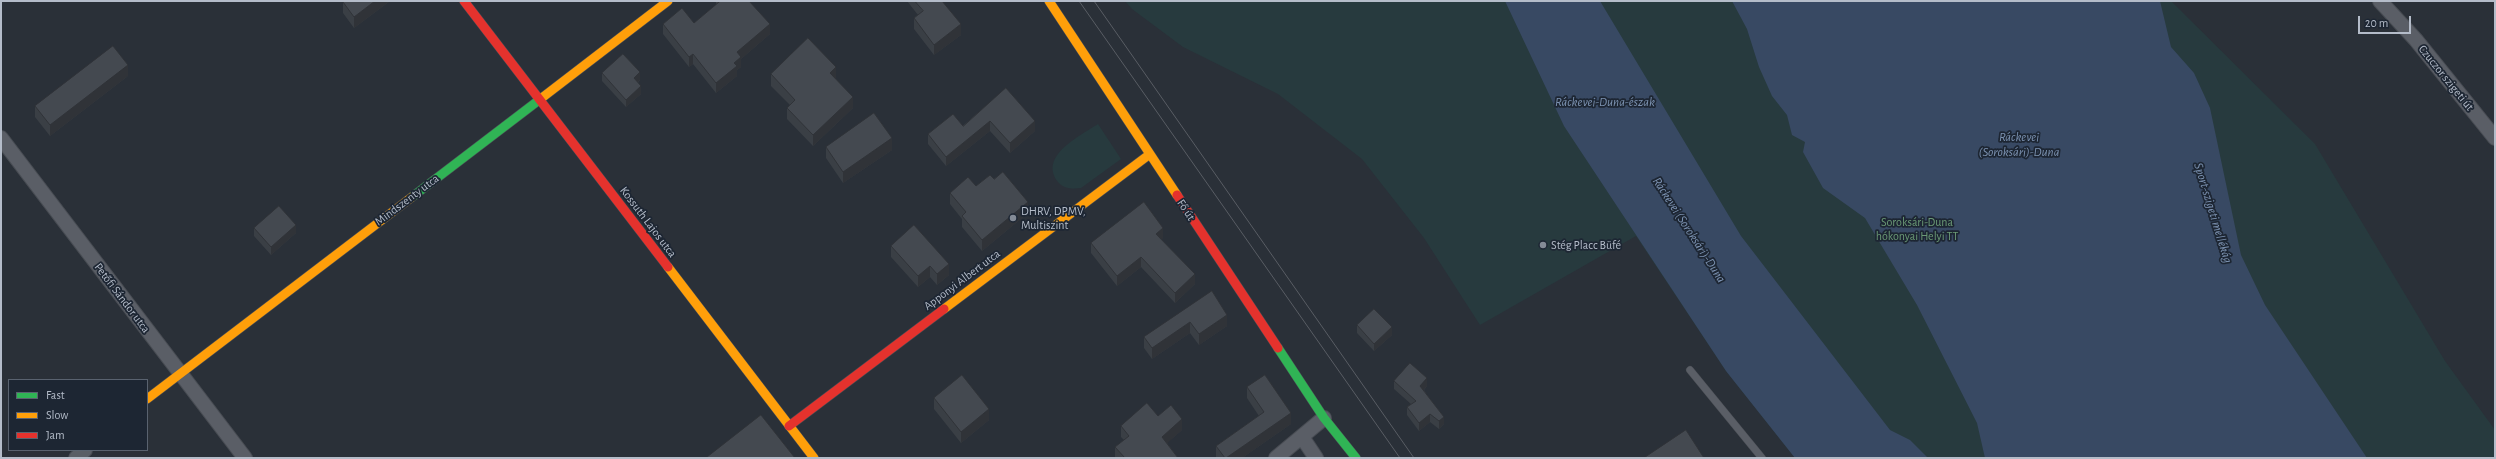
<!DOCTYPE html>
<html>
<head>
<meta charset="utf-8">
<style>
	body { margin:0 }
	#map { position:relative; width:2496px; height:459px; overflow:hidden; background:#2a3038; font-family:"Alegreya Sans",sans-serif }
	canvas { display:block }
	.frame { position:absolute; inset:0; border:2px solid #b4bcc9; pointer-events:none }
	.legend { position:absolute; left:8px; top:379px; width:140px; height:72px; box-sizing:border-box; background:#1d2633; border:1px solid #59626f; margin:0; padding:5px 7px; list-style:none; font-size:12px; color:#b4bcc9 }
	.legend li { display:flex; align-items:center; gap:8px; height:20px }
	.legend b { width:20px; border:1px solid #59626f }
	.scale { position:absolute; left:2358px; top:16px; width:53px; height:18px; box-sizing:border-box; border:2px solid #b4bcc9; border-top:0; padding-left:5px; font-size:12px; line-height:14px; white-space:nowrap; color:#b4bcc9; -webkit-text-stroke:3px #1d2633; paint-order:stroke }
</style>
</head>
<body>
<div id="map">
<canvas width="2496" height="459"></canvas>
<div class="frame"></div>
<ul class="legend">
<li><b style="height:5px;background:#30b455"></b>Fast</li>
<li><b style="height:5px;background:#ff9f0a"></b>Slow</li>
<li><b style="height:5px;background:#e5322d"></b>Jam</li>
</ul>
<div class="scale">20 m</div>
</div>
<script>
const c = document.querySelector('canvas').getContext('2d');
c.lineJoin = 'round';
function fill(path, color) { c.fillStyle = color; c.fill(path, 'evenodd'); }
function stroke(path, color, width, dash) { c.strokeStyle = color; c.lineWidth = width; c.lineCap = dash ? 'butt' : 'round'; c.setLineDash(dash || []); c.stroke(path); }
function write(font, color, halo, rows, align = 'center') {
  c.font = font + ' "Alegreya Sans",sans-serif'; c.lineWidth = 3.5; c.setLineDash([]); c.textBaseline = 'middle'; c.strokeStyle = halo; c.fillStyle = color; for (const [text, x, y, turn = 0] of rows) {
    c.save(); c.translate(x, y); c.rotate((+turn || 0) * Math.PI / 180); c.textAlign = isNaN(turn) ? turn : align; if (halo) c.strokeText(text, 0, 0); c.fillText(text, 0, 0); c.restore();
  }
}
fill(new Path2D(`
	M1125,1h1046l144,143 130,217 50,69v28h-700l-69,-87 -90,-135 -156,89 -56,-87 -62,-79 -84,-65 -95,-47 -51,-38z
	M1098,124l23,35 -40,29c-9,1 -17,1 -23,-6 -20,-26 22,-46 40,-58z`), '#273a3e');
fill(new Path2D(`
	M1505,1h95l141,235 149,194 20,10 18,18h-133l-69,-87 -162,-245z
	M1732,1h428l11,46 23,26 16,35 31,147 24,50 102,153h-382l-8,-35 -60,-118 -52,-87 -42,-30 -20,-36 2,-10 -13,-7 -5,-20 -15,-19 -13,-29 -12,-38z`), '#384963');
const lane = new Path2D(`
	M1690,370l72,88`);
const street = new Path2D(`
	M2380,1l36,39 79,98
	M1,138l244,320
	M1302,437l14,21
	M76,458l9,-8
	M1276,458l48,-40`);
const fast = new Path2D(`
	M412,197l131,-100
	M1278,348l46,70 32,40`);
const slow = new Path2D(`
	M1049,1l128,194
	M543,97l125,-96
	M668,267l146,191
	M944,309l206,-155
	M147,399l265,-202`);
const jam = new Path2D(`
	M464,1l204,266
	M1177,195l101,153
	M789,426l155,-117`);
stroke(lane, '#484c53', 8);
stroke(street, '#484c53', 16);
stroke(fast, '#484c53', 10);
stroke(slow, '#484c53', 10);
stroke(jam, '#484c53', 10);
stroke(lane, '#5a5e66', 7);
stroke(street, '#5a5e66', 14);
stroke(fast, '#30b455', 9);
stroke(slow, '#ff9f0a', 9);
stroke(jam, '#e5322d', 9);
stroke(new Path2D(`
	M1079,1l321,457
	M1094,1l320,457`), '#595d64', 1);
fill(new Path2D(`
	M345,1h45l-36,27 -11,-15v-11z
	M716,1h33l21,33 -29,25v8l-4,3v6l-21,17 -23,-29 -4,3 -26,-33v-10l31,-1 22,-18z
	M907,1h35l19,34 -27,20 -20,-26v-11l4,-3z
	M602,73l38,7 -2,3 3,11 -15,13 -24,-26z
	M771,74l65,5 17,29 -40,38 -26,-27v-11l3,-3 -19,-19z
	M128,76l-78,60 -15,-19v-11z
	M1006,88l29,43 -25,22 -20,-22 -44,35 -18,-22v-10l35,-8z
	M826,147l66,3 -49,33 -17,-25z
	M994,179l34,34 -46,38 -20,-24v-8l-12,-15v-11l26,-7z
	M254,228l42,5 -25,22 -17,-19z
	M1163,238l-2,1 34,45 -20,19 -34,-36 -24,19 -26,-33v-10z
	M891,246l58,29 -12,10 -7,-8 -12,10 -27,-30z
	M1212,291l15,35 -28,19 -9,-12 -38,26 -8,-11v-11z
	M1357,325l35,10 -18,16 -17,-18z
	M1394,381l33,5 -3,4 20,34 -5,5 -9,-7 -11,9 -12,-16v-8l4,-3 -17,-15z
	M1247,387l44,37 -49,34h-25l-1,-1v-11l43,-30 -12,-18z
	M934,398l55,22 -28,23 -27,-34z
	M1158,416l24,14 -15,13 11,15h-63v-11l9,-7 -3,-3v-11z`), '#3a3f45');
fill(new Path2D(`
	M375,1h15l-36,27v-11z
	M770,24v10l-29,25v8l-4,3v6l-21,17v-10l18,-20 3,-11z
	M961,24v11l-27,20v-10z
	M693,54v10l-4,3v-10z
	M128,65v11l-78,60v-11z
	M836,67v12l-6,-6z
	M640,72v8l-6,6v-8z
	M641,86v8l-15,13v-7z
	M853,97v11l-40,38v-11z
	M990,121v10l-44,35v-9z
	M1035,121v10l-25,22v-10z
	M892,138v12l-49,33v-11z
	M1028,202v11l-46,38v-11z
	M296,225v8l-25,22v-8z
	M1163,228v10l-7,6v-10z
	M1141,257v10l-24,19v-10z
	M949,264v11l-12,10v-11z
	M930,266v11l-12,10v-11z
	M1195,274v10l-20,19v-10z
	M1227,315v11l-28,19v-11z
	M1190,322v11l-38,26v-11z
	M1392,327v8l-18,16v-7z
	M1427,378v8l-7,8v-8z
	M989,409v11l-28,23v-11z
	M1291,413v11l-49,34h-16z
	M1430,414v8l-11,9v-8z
	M1444,417v7l-5,5v-8z
	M1182,419v11l-20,18v-11z`), '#303338');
const building = new Path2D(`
	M345,1h30l-21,16 -11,-15z
	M718,1h31l21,23 -33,28 4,5 -7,6 3,3 -21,17 -23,-29 -4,3 -26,-33 19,-16 12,15 25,-21z
	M915,1h27l19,23 -27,21 -20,-27 9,-7z
	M808,38l28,29 -6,6 23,24 -40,38 -26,-27 8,-8 -24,-26z
	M113,46l15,19 -78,60 -15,-19z
	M623,54l17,18 -6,6 7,8 -15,14 -24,-27z
	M1006,88l29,33 -25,22 -20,-22 -44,36 -18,-23 25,-20 10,12z
	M874,113l18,25 -49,34 -17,-25z
	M1003,172l25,30 -46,38 -20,-24 4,-4 -16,-19 18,-16 8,9 14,-11 4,4z
	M1144,202l19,26 -7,6 39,40 -20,19 -34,-36 -24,19 -26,-33z
	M279,206l17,19 -25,22 -17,-19z
	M914,225l35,39 -12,10 -7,-8 -12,10 -27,-30z
	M1212,291l15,24 -28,19 -9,-12 -38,26 -8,-11z
	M1374,309l18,18 -18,17 -17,-19z
	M1410,363l17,15 -7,8 24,31 -5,4 -9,-7 -11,9 -12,-16 9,-6 -22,-20z
	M962,375l27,34 -28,23 -27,-34z
	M1265,375l26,38 -65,45h-1l-9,-12 48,-34 -17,-25z
	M1147,403l11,13 13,-11 11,14 -20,18 16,21h-53l-10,-11 14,-11 -8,-10z
	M761,415l34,43h-89z
	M1686,430l18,28h-60z`);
fill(building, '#444950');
stroke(building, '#303338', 1);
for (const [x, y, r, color] of [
	[1013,218,4,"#848b96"],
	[1543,245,4,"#848b96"]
]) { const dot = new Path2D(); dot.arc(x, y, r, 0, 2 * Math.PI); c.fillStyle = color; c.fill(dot); stroke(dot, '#1d2633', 1.5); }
write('12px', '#b4bcc9', '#1d2633', [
	["Czuczor szigeti út",2446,78,51],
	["Mindszenty utca",407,200,-37],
	["Fő út",1186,210,57],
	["Kossuth Lajos utca",648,222,53],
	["Apponyi Albert utca",962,280,-37],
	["Petőfi Sándor utca",122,298,53]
]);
write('12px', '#b4bcc9', '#1d2633', [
	["DHRV, DPMV,",1021,211],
	["Multiszint",1021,225],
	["Stég Placc Büfé",1551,245]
], 'left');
write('12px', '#6b9a76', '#1d2633', [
	["Soroksári-Duna",1917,222],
	["hókonyai Helyi TT",1917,236]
]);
write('italic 13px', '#7c92b1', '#1d2633', [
	["Ráckevei-Duna-észak",1605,102],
	["Ráckevei",2019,137],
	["(Soroksári)-Duna",2019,152],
	["Sport-szigeti mellékág",2213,213,73],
	["Ráckevei (Soroksári)-Duna",1689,230,57]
]);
</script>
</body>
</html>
